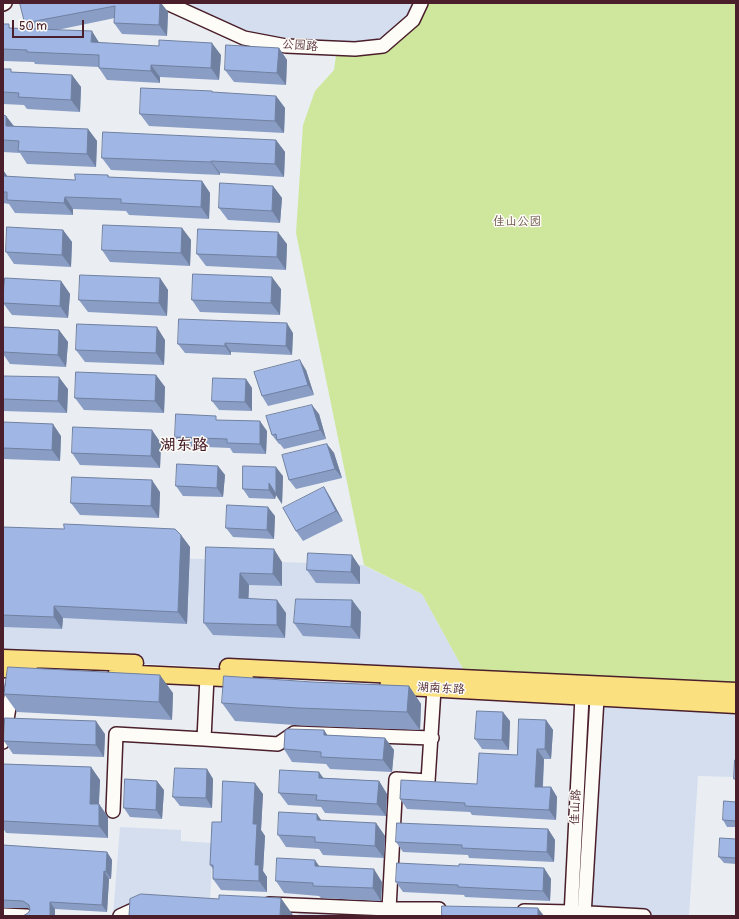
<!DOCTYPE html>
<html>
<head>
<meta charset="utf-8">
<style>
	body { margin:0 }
	#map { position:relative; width:739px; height:919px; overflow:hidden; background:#eaeef3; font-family:Pangolin,sans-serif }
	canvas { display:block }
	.frame { position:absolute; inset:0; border:4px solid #4a1f2b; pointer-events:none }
	.scale { position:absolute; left:12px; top:20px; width:72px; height:18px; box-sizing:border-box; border:2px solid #4a1f2b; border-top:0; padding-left:5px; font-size:12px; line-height:14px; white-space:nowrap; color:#4a1f2b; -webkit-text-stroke:3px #fdfcf7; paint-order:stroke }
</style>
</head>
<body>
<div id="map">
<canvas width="739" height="919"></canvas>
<div class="frame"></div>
<div class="scale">50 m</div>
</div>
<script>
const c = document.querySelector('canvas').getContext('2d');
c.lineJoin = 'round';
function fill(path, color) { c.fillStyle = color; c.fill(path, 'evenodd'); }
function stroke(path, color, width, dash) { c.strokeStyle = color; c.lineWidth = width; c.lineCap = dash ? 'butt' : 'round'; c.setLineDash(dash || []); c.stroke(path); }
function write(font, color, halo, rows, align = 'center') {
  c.font = font + ' Pangolin,"LXGW WenKai TC",sans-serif'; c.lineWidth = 3; c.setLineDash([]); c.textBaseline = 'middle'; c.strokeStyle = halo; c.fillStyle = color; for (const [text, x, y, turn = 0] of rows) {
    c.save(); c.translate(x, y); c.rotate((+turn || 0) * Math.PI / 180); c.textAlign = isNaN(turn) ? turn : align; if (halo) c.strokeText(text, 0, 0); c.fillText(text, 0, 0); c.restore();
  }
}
fill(new Path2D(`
	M167,3h254l-38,43 -139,-8z
	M3,530l170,28 190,7 59,29 46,84 -465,-20z
	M597,698l139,7 -1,72 -37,-1 -9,140h-45l-59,-3z
	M120,827l61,3v11l32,2 -3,57 -97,16z
	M299,912l83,4h-83z`), '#d4deef');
fill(new Path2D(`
	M422,3h314v688l-268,-13 -46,-84 -58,-29 -68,-332 7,-108 12,-34 19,-21 3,-22 46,-2z`), '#cee79d');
const minor = new Path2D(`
	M167,3l77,35 42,8 69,3 28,-3 30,-26 8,-17
	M3,4l2,-1
	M207,677l-3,62 74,5 16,-11 138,5
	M434,689l-6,92 -32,-2 -7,130h50v7
	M3,742l10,-57
	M113,811l3,-77 88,5
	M269,904l120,5
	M524,911l47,1 73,4
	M3,915l24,1
	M120,916l24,-11
	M571,916l11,-219
	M584,916l13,-218`);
const major = new Path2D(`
	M3,658l132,5
	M228,667l508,24
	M3,669l26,1
	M117,673l128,6
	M388,686l348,19`);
stroke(minor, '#4a1f2b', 16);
stroke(major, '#4a1f2b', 19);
stroke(minor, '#fdfcf7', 13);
stroke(major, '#fbe080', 16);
fill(new Path2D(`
	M20,3h141l7,9 -1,24 -45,-2 -8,-11 1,-5 -58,12 43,13 121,12 -2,25 -59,-3v6l-53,-3 -8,-12v-1l-64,-3 -1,-2 -31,-1v-37l8,4 18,1 -4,-6z
	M279,48l8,12 -1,25 -52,-3 -9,-12z
	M3,69l9,3 60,3 9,12 -1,25 -53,-3 -3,-4 -21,-1z
	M276,96l9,12 -1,25 -135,-7 -9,-12z
	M3,115l3,1 8,10 74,3 9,12 -1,26 -69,-3 -7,-11 -17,-1z
	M276,140l9,12 -1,25 -64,-4v2l-109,-5 -9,-12z
	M3,170l5,7 67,3 33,-5 1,2 93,4 8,12 -1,26 -80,-4 -3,-4 -53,-2v6l-58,-2 -6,-9 -6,-1z
	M273,186l9,12 -2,25 -52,-3 -9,-12z
	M182,228l9,12 -1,26 -80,-4 -8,-12z
	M63,230l9,12 -1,25 -57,-3 -8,-12z
	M287,244l-1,26 -80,-4 -9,-12z
	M160,278l8,12 -1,26 -79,-4 -9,-12z
	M61,281l9,13 -2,24 -56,-3 -9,-12z
	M281,289l-1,26 -80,-3 -8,-12z
	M3,327l56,3 9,12 -2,25 -56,-3 -7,-10z
	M293,333l-1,22 -61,-3v3l-46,-2 -7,-9z
	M165,340l-1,25 -79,-3 -9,-12z
	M306,370l8,25 -46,11 -6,-10z
	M156,375l9,12 -1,26 -80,-3 -9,-12z
	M3,376l65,13 -1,24 -64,-2z
	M246,379l6,9v23l-33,-1 -7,-9z
	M319,414l7,25 -42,10 -4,-5h-1l-7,-9z
	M219,420l48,11 -1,23 -33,-1 -3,-5 -49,-2 -6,-9z
	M3,422l58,14 -1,25 -57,-2z
	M161,443l-1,25 -80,-3 -8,-12z
	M327,444l7,9 8,25 -46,11 -7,-9z
	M218,466l7,9 -2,22 -40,-1 -7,-10z
	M283,476l-1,28 -6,-9 -1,4 -26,-1 -6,-9z
	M324,487l6,10 13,24 -40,20 -7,-10z
	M160,492l-1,26 -79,-3 -9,-12z
	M275,516l-1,23 -41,-2 -7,-9z
	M3,527l178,8 9,12 -3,77 -124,-6 -1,11 -59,-2z
	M206,547l76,15v24l-33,-1 -1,14 38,14 -1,25 -72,-3 -9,-12z
	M360,567v17l-44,-1 -9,-13z
	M352,600l9,12 -1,27 -57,-3 -9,-13z
	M312,682l97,4 12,18 -1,26 -110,-4 -75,-5 -13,-18z
	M173,693l-1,27 -155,-8 -13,-18z
	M546,720l7,10 -2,29h-7l-1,28h8l6,10 -1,23 -84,-5 -2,-3 -63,-3 -7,-10 77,-15 40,-29z
	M510,721l-1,29 -27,-1 -7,-10z
	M324,730l3,5 58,3 9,12 -2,22 -62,-3 -4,-5 -34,-2 -8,-13z
	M105,734l-1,23 -91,-3 -9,-13z
	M3,764l88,3 9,13 -1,24 9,13v21l-102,-5 -3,-5z
	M207,769l6,10 -1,29 -32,-2 -7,-9z
	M324,778l55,3 8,13 -1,22 -61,-3 -4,-6 -33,-2 -9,-12z
	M164,790l-2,29 -32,-2 -6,-9z
	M263,794l-2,36 4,6 -2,35 4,6v15l-46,-2 -8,-11v-10l-3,-4 11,-43z
	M736,802v25h-9l-4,-7z
	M322,821l54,2 9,13 -1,22 -61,-3 -4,-6 -33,-2 -8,-12z
	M548,829l7,11 -1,22 -85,-4 -1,-3 -65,-3 -7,-10z
	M736,839v25l-12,-1 -5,-6z
	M3,845l104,7 5,8 -1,19h-2l-2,33 -52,-3v7h-32l5,-3 2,-4 -2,-1h-25z
	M459,866l85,2 7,11 -1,22 -85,-4 -1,-2 -61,-3 -7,-10z
	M320,867l62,15 -1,19 -60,-3 -2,-2 -35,-3 -8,-12z`), '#8a9dc5');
fill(new Path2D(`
	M160,3h1l7,9 -1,24 -8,-11z
	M92,31l8,13 -9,-2z
	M212,43l9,12 -2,25 -8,-12z
	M279,48l8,12 -1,25 -9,-12z
	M151,65l9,12v6l-9,-12z
	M72,75l9,12 -1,25 -9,-12z
	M276,96l9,12 -1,25 -9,-12z
	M6,116l9,12 -9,-2z
	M88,129l9,12 -1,26 -9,-13z
	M276,140l9,12 -1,25 -9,-13z
	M211,161l9,12v2l-9,-13z
	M3,170l6,9 -6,1z
	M202,181l8,12 -1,26 -8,-12z
	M273,186l9,12 -2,25 -8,-12z
	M65,197l8,12v6l-9,-12z
	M182,228l9,12 -1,26 -9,-13z
	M63,230l9,12 -1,25 -9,-12z
	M278,232l9,12 -1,26 -9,-13z
	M272,277l9,12 -1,26 -9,-12z
	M160,278l8,12 -1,26 -8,-13z
	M61,281l9,13 -2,24 -8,-12z
	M287,323l6,10 -1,22 -6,-9z
	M157,327l8,13 -1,25 -8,-12z
	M59,330l9,12 -2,25 -8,-12z
	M225,343l6,9v3l-6,-9z
	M300,360l6,10 8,25 -6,-10z
	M156,375l9,12 -1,26 -9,-12z
	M59,377l9,12 -1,24 -9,-12z
	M246,379l6,9v23l-7,-9z
	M312,405l7,9 7,25 -6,-9z
	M260,421l7,10 -1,23 -6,-10z
	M53,424l8,12 -1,25 -8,-11z
	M152,430l9,13 -1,25 -9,-12z
	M327,444l7,9 8,25 -7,-9z
	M218,466l7,9 -2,22 -6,-9z
	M276,467l7,9 -1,28 -6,-9 -1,4 -6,-9v-7z
	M152,480l8,12 -1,26 -8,-12z
	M324,487l6,10 13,24 -7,-10z
	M268,507l7,9 -1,23 -7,-9z
	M181,535l9,12 -3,77 -9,-12z
	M274,549l8,13v24l-9,-12z
	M352,555l8,12v17l-9,-12z
	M240,573l9,12 -1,26 -9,-13z
	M277,600l9,13 -1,25 -8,-13z
	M352,600l9,12 -1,27 -9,-12z
	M54,606l9,12 -1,11 -8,-12z
	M160,675l13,18 -1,27 -13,-18z
	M409,686l12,18 -1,26 -13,-18z
	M503,712l7,9 -1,29 -7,-10z
	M546,720l7,10 -2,29 -6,-10z
	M96,721l9,13 -1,23 -8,-12z
	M324,730l8,12 -8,-7z
	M385,738l9,12 -2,22 -9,-12z
	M537,749l7,10 -2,37 -7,-9z
	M91,767l9,13 -2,36 -8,-12z
	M207,769l6,10 -1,29 -6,-10z
	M319,772l9,12 -9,-6z
	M157,781l7,9 -2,29 -6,-9z
	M379,781l8,13 -1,22 -9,-12z
	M255,783l8,11 -2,36 4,6 -2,35 4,6v15l-8,-11 -4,-16 -2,-41z
	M551,787l6,10 -1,23 -7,-10z
	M99,804l9,13v21l-9,-12z
	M317,814l9,13 -9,-7z
	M376,823l9,13 -1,22 -9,-12z
	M548,829l7,11 -1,22 -7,-10z
	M107,852l5,8 -1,19 -5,-7z
	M315,860l9,13 -9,-7z
	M544,868l7,11 -1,22 -7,-10z
	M374,869l8,13 -1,19 -8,-13z
	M104,871l5,8 -2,33 -5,-7z
	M281,898l12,17v1h-13z
	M50,902l5,7v7h-5z
	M538,908l6,8h-6z`), '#7080a0');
const building = new Path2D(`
	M20,3h140l-1,22 -45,-2 1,-17 -90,17z
	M3,24h6v4l83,3 -1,11 68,4v-6l53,3 -1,25 -60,-3v6l-52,-3v-13l-72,-3v-2l-24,-1z
	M226,45l53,3 -2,25 -52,-3z
	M3,69h8v3l61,3 -1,25 -53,-3 1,-4 -16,-1z
	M141,88l71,3v1l64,4 -1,25 -135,-7z
	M3,115l3,1v10l82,3 -1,25 -69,-3 1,-10 -16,-1z
	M103,132l173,8 -1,24 -64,-3v1l-109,-4z
	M75,174l33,1v2l94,4 -1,26 -80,-4v-4l-56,-2 -1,6 -57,-3v-8h-4v-16l72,4z
	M220,183l53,3 -1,25 -53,-3z
	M103,225l79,3 -1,25 -79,-3z
	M7,227l56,3 -1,25 -56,-3z
	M198,229l80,3 -1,25 -80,-3z
	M193,274l79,3 -1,26 -79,-3z
	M80,275l80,3 -1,25 -80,-3z
	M5,278l56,3 -1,25 -57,-3z
	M179,319l108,4 -1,23 -61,-3v3l-47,-2z
	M77,324l80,3 -1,26 -80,-3z
	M3,327l56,3 -1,25 -55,-3z
	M300,360l8,25 -46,11 -8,-24z
	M76,372l80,3 -1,26 -80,-3z
	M3,376l56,1 -1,24 -55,-2z
	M213,378l33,1 -1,23 -33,-1z
	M312,405l8,25 -43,10 -1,-6 -4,1 -6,-19z
	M176,414l40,2v4l44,1v23l-33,-1v-4l-52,-2z
	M3,422l50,2 -1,26 -49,-2z
	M73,427l79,3 -1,26 -79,-3z
	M327,444l8,25 -46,11 -7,-25z
	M177,464l41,2 -1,22 -41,-2z
	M243,466l33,1v27l-7,-11v7l-26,-1z
	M72,477l80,3 -1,26 -80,-3z
	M324,487l12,24 -40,20 -13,-23z
	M227,505l41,2 -1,23 -41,-2z
	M64,524l111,5 6,6 -3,77 -124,-6v11l-51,-2v-88l61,2z
	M206,547l68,2 -1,25 -33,-1 -1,25 38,2v25l-73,-2z
	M308,553l44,2 -1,17 -44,-2z
	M296,599l56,1 -1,27 -57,-4z
	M8,667l152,8 -1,27 -155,-8z
	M224,676l88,6 97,4 -2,26 -109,-4 -76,-5z
	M477,711l26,1 -1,28 -27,-1z
	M5,718l91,3v24l-92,-4z
	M519,719l27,1 -1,29h-8l-2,38h16l-2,23 -84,-4v-3l-65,-4 1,-19 76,4 2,-31 38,2z
	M288,729l36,1v5l61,3 -2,22 -62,-3v-5l-37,-3 1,-18z
	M735,760h1v19h-2z
	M3,764l88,3 -1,37h9v22l-96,-5z
	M175,768l32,1 -1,29 -33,-1z
	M280,770l39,2v6l60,3 -2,23 -61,-4 1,-5 -38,-2z
	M125,779l32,2 -1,29 -32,-2z
	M223,781l32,2 -2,41h4l-2,41h4v16l-46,-2v-14h-3l2,-43h9z
	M724,801l12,1v19l-13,-1z
	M279,812l38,2v6l59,3 -1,23 -60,-4v-5l-37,-2z
	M397,823l151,6 -1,23 -85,-4v-3l-66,-3z
	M720,838l16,1v19l-17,-1z
	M3,845l104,7 -1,20 -2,-1 -2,34 -52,-3v14h-27l5,-3 2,-3 -1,-5 -6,-4 -20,-1z
	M277,858l38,2v6l59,3 -1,19 -60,-2v-3l-37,-2z
	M397,863l62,3v-2l85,4 -1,23 -85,-4v-2l-62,-3z
	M141,894l78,5v-4l62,3 -1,18h-151l1,-17z
	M442,906l96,2v8h-96z`);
fill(building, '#a0b7e5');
stroke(building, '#7080a0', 1);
write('12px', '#4a1f2b', '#fdfcf7', [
	["公园路",300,46,4],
	["湖南东路",441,689,3],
	["佳山路",576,807,-87]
]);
write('12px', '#6b5148', '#fdfcf7', [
	["佳山公园",517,222]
]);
write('bold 16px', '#4a1f2b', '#fdfcf7', [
	["湖东路",184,446]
]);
</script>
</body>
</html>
